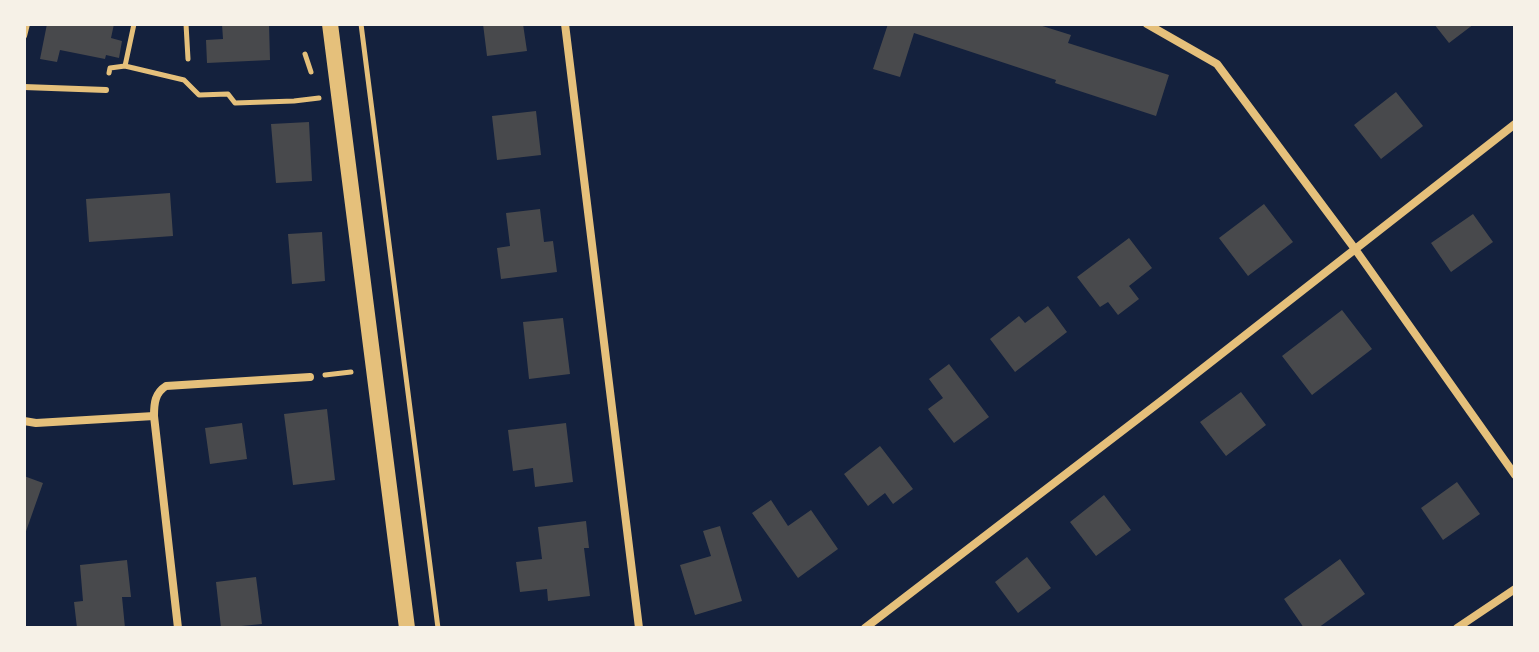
<!DOCTYPE html>
<html>
<head>
<meta charset="utf-8">
<style>
	body { margin:0 }
	#map { position:relative; width:1539px; height:652px; overflow:hidden; background:#14213d; font-family:"Sofia Sans Condensed",sans-serif }
	canvas { display:block }
	.frame { position:absolute; inset:0; border:26px solid #f6f1e7; pointer-events:none }
</style>
</head>
<body>
<div id="map">
<canvas width="1539" height="652"></canvas>
<div class="frame"></div>
</div>
<script>
const c = document.querySelector('canvas').getContext('2d');
c.lineJoin = 'round';
function fill(path, color) { c.fillStyle = color; c.fill(path, 'evenodd'); }
function stroke(path, color, width, dash) { c.strokeStyle = color; c.lineWidth = width; c.lineCap = dash ? 'butt' : 'round'; c.setLineDash(dash || []); c.stroke(path); }
fill(new Path2D(`
	M47,24h67l-3,14 11,3 -3,17 -13,-3 -1,4 -45,-9 -3,12 -17,-3z
	M222,24h47l1,36 -63,3 -1,-23 17,-1z
	M483,24h40l4,27 -40,5z
	M888,24h148l35,11 -3,8 101,32 -13,41 -101,-33 1,-3 -142,-47 -14,44 -27,-8z
	M1434,24h40l-25,19z
	M1396,92l27,34 -42,33 -27,-34z
	M536,111l5,44 -44,5 -5,-44z
	M309,122l3,59 -36,2 -5,-59z
	M170,193l3,43 -84,6 -3,-43z
	M1264,204l29,38 -45,34 -29,-38z
	M540,209l4,33 9,-1 4,31 -56,7 -4,-31 13,-2 -4,-33z
	M1473,214l20,28 -42,30 -20,-29z
	M322,232l3,49 -33,3 -4,-50z
	M1129,238l23,30 -23,18 10,13 -21,16 -10,-13 -8,5 -23,-30z
	M1048,306l19,26 -52,40 -25,-33 29,-23 6,7z
	M1342,310l30,39 -60,46 -30,-39z
	M563,318l7,56 -41,5 -6,-57z
	M949,364l40,53 -35,26 -26,-34 15,-11 -14,-19z
	M1241,392l25,33 -40,31 -26,-34z
	M327,409l8,71 -42,5 -9,-71z
	M242,423l5,36 -37,5 -5,-36z
	M566,423l7,59 -38,5 -2,-19 -20,3 -5,-41z
	M880,446l33,43 -20,15 -8,-11 -17,13 -24,-32z
	M24,476l19,7 -19,54z
	M1457,482l23,32 -37,26 -22,-32z
	M1104,495l27,35 -35,26 -26,-34z
	M771,500l17,26 23,-16 27,39 -40,29 -46,-65z
	M586,521l3,27h-5l6,48 -42,5 -1,-12 -27,3 -4,-30 26,-3 -4,-32z
	M720,526l22,75 -47,14 -15,-50 31,-9 -8,-25z
	M1027,557l24,31 -33,25 -23,-31z
	M1340,559l25,35 -47,34h-14l-20,-29z
	M127,560l4,37h-9l3,31h-48l-3,-26 9,-1 -3,-36z
	M256,577l6,47 -41,4 -5,-46z`), '#48494c');
stroke(new Path2D(`
	M186,24l2,35
	M361,24l77,604
	M305,54l6,18
	M125,66l59,14 15,15 29,-1 7,9 59,-2 25,-3
	M109,73l1,-5 15,-2 9,-42
	M325,375l26,-3`), '#e5c07b', 5);
stroke(new Path2D(`
	M24,36l3,-12
	M24,87l82,3`), '#e5c07b', 6);
stroke(new Path2D(`
	M565,24l74,604
	M1147,24l70,40 138,185 160,226
	M154,416c0,-13 1,-23 12,-30l144,-9
	M24,421l12,2 118,-7 24,212
	M865,628l300,-230 350,-274
	M1457,628l58,-39`), '#e5c07b', 8);
stroke(new Path2D(`
	M330,24l77,604`), '#e5c07b', 16);
</script>
</body>
</html>
